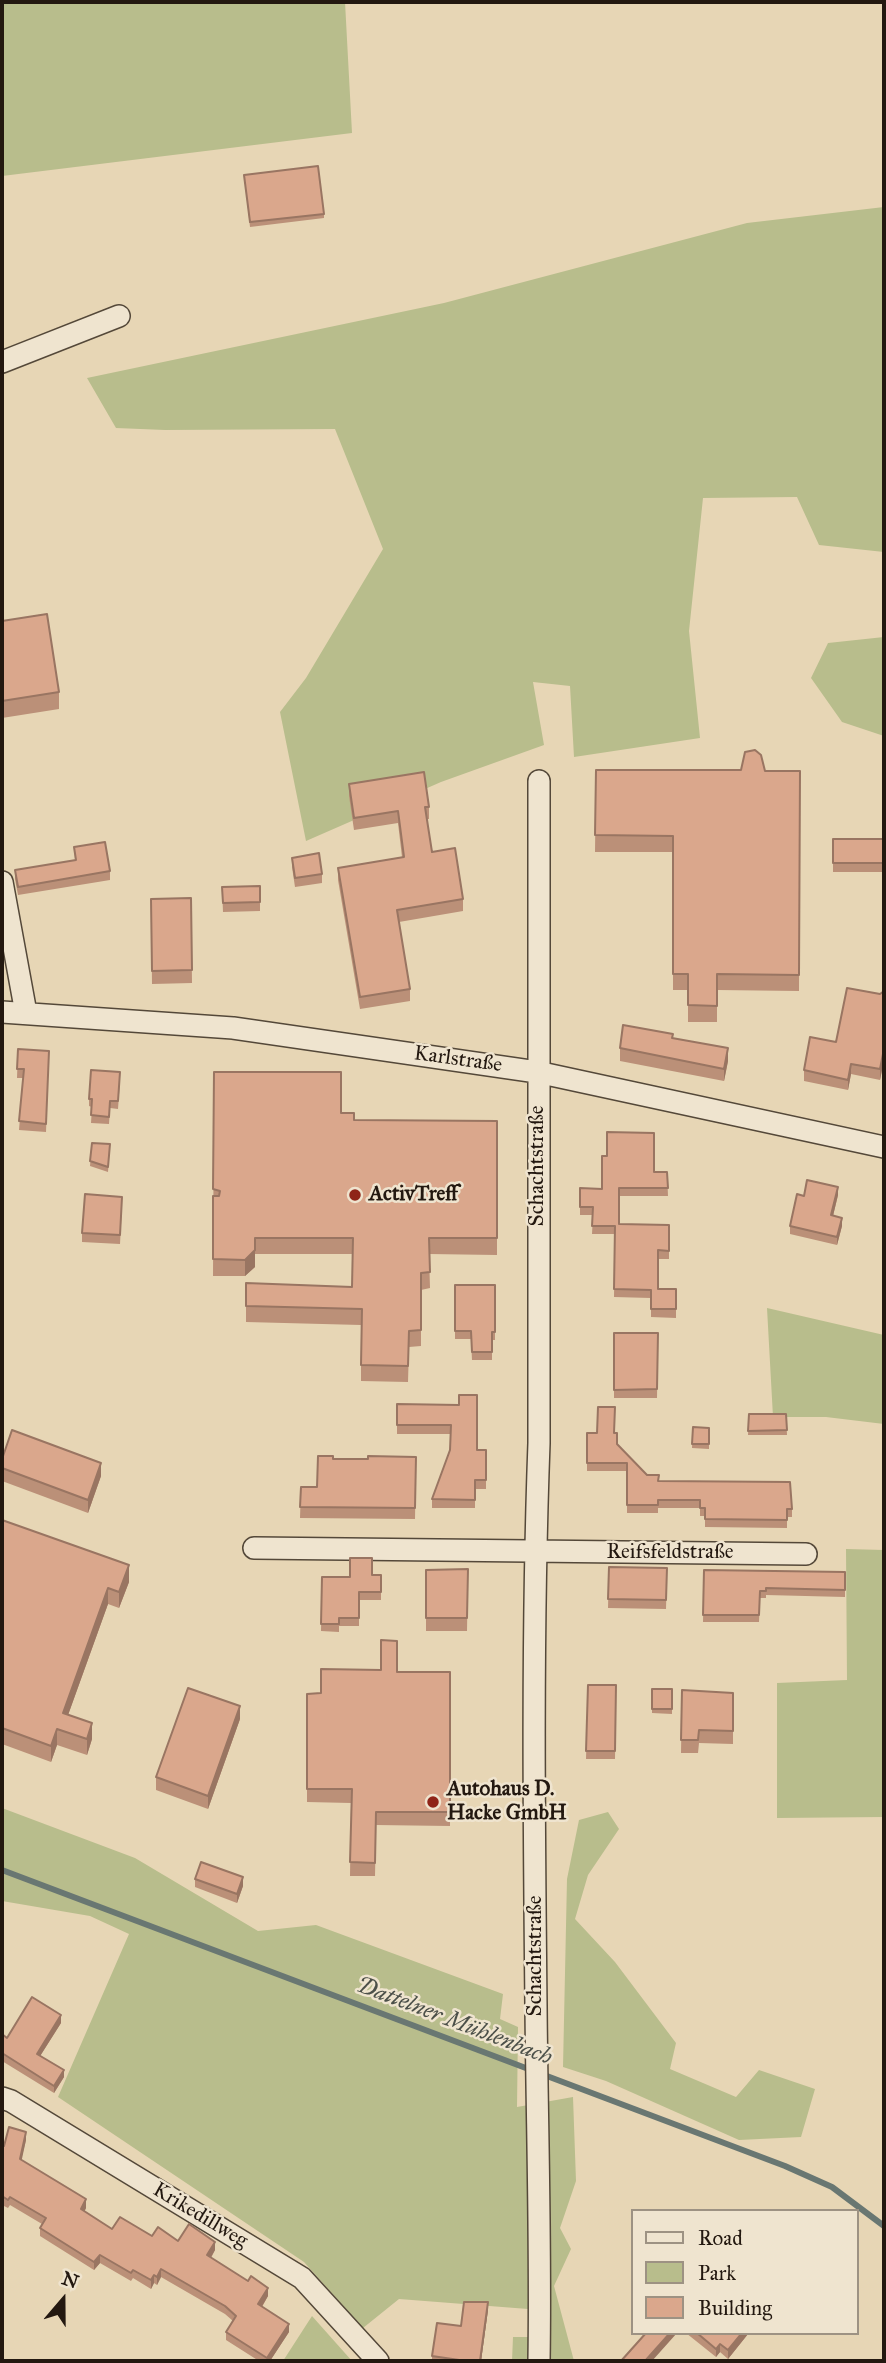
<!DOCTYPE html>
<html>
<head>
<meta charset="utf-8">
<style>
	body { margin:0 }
	#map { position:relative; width:886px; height:2363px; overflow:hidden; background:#e7d6b5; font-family:"IM FELL Great Primer",serif }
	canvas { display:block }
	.frame { position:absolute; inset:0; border:4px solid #231810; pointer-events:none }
	.legend { position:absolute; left:631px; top:2209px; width:228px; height:126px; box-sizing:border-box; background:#efe4cf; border:2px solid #9d9283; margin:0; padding:9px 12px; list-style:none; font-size:21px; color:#231810 }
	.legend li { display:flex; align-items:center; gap:14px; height:35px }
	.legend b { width:35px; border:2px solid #9d9283 }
	.north { position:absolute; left:28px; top:2265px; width:70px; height:70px; -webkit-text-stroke:5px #efe4cf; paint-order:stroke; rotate:20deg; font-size:19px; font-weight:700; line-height:28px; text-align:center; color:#231810 }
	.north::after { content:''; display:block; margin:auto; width:24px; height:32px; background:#231810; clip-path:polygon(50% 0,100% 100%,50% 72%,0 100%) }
</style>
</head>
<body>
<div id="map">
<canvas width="886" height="2363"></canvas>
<div class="frame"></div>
<ul class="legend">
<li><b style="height:9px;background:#efe4cf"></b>Road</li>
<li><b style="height:19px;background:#b8bd8c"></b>Park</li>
<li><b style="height:19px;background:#daa78c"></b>Building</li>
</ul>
<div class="north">N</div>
</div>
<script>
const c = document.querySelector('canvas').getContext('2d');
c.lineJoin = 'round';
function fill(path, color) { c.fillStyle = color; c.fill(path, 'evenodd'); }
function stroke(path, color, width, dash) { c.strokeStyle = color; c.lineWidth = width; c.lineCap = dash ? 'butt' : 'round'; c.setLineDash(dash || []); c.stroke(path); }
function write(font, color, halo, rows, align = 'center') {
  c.font = font + ' "IM FELL Great Primer",serif'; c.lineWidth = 5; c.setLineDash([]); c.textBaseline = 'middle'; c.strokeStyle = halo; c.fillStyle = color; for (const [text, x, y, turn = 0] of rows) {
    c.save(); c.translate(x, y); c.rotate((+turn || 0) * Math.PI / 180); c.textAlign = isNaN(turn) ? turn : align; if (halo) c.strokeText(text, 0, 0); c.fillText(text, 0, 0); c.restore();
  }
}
fill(new Path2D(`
	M2,2h343l7,131 -350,43z
	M884,207v345l-65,-7 -22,-48 -94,1 -14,133 11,107 -126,19 -4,-71 -37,-4 11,63 -103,37 -135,59 -26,-129 26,-34 77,-129 -48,-120 -170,1 -49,-2 -29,-50 357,-75 303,-80z
	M884,637v99l-42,-14 -31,-44 17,-35z
	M767,1308l117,27v89l-58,-7h-53z
	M846,1549l38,1v267l-107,1v-135l70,-3z
	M2,1808l133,50 123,73 58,-6 187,69 -3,25 18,8 -1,80 56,-10 3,84 -16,47 11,21 -17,37 20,75h-62l1,-24h15v-28l-129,-10 -36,29 -59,-66 -246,-165 71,-163 -39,-18 -88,-15z
	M608,1812l11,17 -31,46 -13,44 40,43 61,81 -6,26 66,28 23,-27 56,19 -14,48 -62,3 -133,-59 -43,-14 4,-188 12,-59z
	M312,2316l40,45h-69z`), '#b8bd8c');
stroke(new Path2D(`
	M2,1870l783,296 47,21 52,39`), '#697772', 6);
const minor = new Path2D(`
	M2,362l117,-46
	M2,882l24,131
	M2,1012l231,16 304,44 347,75
	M254,1548l552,6
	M2,2098l9,3 291,177 76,83
	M539,2361c2,-118 -2,-237 -3,-355 -2,-188 -4,-375 3,-563v-662`);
stroke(minor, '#544839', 24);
stroke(minor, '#efe4cf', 21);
fill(new Path2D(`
	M244,175l80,39v4l-74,9z
	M2,621l57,71v17l-57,9z
	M596,770l204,1 -1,220 -82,-1v32h-29v-32h-15v-138h-78z
	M349,784l80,23v12h-2l5,33 31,47v12l-64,11 11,67v12l-50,8 -22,-129v-12l64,-11 -4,-34 -44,7 -5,-34z
	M833,839h51v33h-51z
	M74,847l36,24v9l-92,15 -3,-16v-9l60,-10z
	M292,858l30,16v9l-27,4 -3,-20z
	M260,886v25l-37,1 -1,-25z
	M191,898l1,85 -40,1 -1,-85z
	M884,991v69l-4,20 -29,-6 -3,16 -44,-9v-11l32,-28 44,-48z
	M673,1038l55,23 -4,20 -104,-20v-13z
	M18,1049l31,2 -3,81 -27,-2 4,-52h-6z
	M214,1072l127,41 13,7 143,1v134l-68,-1 1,34 -9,2v56l-12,1 -1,35 -47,-1v-56l-115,-3v-39l106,4 1,-33h-98v13l-10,9h-32z
	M120,1080l-2,29 -8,-1 -1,16 -18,-1 1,-16 -3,-1v-7z
	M92,1143l18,1 -2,28 -18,-6z
	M607,1156l47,16h13l1,24h-49v28l50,1v34h-11v30h18v29l-25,-1v-19l-37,-1 1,-63h-23l1,-19h-13v-27l22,1z
	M838,1195l-5,21 9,10 -5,19 -47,-11v-8l14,-30z
	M122,1206l-2,38 -38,-2v-9z
	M455,1285h40v55h-3v20h-20l-1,-21h-16z
	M614,1333h44l-1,65h-43z
	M397,1404l62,1 18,45h9v39h-11v19h-43v-9l18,-49v-16h-53z
	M749,1414h37l1,21h-39z
	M693,1427l16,1v21l-17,-1z
	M587,1433h28l2,12 30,30 11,6 134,28v8h-5v11l-82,-1v-11h-5v-8h-42v5h-31v-42h-40z
	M416,1457l-1,62 -115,-1 1,-31h16l16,-28h35z
	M2,1459l99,17 -13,37 -86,-32z
	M2,1520l127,62 -10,26 -11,-4 -40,111 24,24 -5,16 -30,-10 -6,17 -49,-18z
	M609,1567l58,1 -1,41 -58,-1z
	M468,1569l-1,62h-41v-61z
	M704,1570l141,2v25l-79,-2v3h-6l-1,24h-56z
	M372,1575h9v25h-22v26h-20v6l-18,-1 1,-54h28z
	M397,1672h53v154l-74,-1 -1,51h-25l1,-73 -44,-1v-108l14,-1z
	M588,1685h28l-1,74h-29z
	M652,1689h20v25l-20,-1z
	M682,1690l51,3v51l-34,-1 -1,10h-17z
	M240,1719l-32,90 -52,-19v-13z
	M195,1879l48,7 -6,17 -42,-16z
	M61,2023l-21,33 24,21 -10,16 -52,-32v-27l5,4z
	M26,2140l-5,20 65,48 -2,4 28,17 66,12 37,9 -4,8 57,38 -6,11 27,25 -19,29h-11l-33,-21v-8l7,-11 -8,-7 -64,-37 -4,8 -3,-2 -3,6 -18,-11 -2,3 -31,-18 -6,7 -54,-34v-8l2,-4 -32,-19 -2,3 -6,-3v-60l2,1z
	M488,2310l-7,51h-49v-5l29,-30z
	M686,2333h62v1l-20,25 -8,-7 -4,5z`), '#bb9078');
fill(new Path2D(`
	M728,1048v13l-4,20v-12z
	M884,1049v11l-4,20v-11z
	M851,1064v10l-3,16v-10z
	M838,1187v8l-7,29v-9z
	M842,1218v8l-5,19v-8z
	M255,1250v17l-10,9v-16z
	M101,1463v13l-13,37v-13z
	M129,1565v17l-10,26v-16z
	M108,1588v16l-45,125v-16z
	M240,1706v13l-32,90v-13z
	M92,1723v16l-5,16v-16z
	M57,1729v16l-6,17v-16z
	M243,1877v9l-6,17v-9z
	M61,2015v8l-24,38v-7z
	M64,2070v7l-10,16v-7z
	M26,2132v8l-6,28v-9z
	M86,2199v9l-5,10v-9z
	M215,2242v8l-8,14v-9z
	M100,2255v8l-6,7v-8z
	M161,2269v8l-4,8v-8z
	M154,2275v8l-3,6v-9z
	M268,2288v8l-10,17v-9z
	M488,2302v8l-7,51h-1z
	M289,2324v8l-19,29h-3v-3z
	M670,2333h7l-25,28h-7z
	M742,2333l6,1 -20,25v-9z
	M720,2344v8l-4,5v-8z`), '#997562');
const building = new Path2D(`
	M318,166l6,48 -74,8 -6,-47z
	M47,614l12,78 -57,9v-80z
	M755,750l6,5 4,16h35l-1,204 -82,-1v32l-29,-1v-31h-15v-138l-78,-1 1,-65h145l4,-18z
	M424,772l5,35h-4l7,45 23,-4 8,51 -66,11 13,79 -50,8 -22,-129 66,-11 -6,-46 -44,7 -5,-34z
	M833,839h51v24h-51z
	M105,842l5,29 -92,16 -3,-17 61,-10 -2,-13z
	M319,853l3,21 -27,4 -3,-20z
	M260,886v16l-37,1 -1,-16z
	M191,898l1,72 -40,1 -1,-72z
	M847,988l33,6 4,-3v58l-4,20 -29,-5 -3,16 -44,-10 6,-33 26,5z
	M623,1025l50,9 -1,4 56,10 -4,21 -104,-21z
	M18,1049l31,2 -3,73 -27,-3 5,-52h-7z
	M91,1070l29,2 -2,29h-8l-1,16 -18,-2 1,-16h-3z
	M214,1072h127v41h13v7l143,1v117h-68l1,34 -9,1v57l-12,1 -1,35 -47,-1 1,-56 -116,-3v-23l106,4 1,-49h-98v12l-10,10 -32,-1v-63h6l1,-5 -7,-2z
	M607,1132l47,1v39h13l1,16h-49v36l50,1v26l-11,-1v39h18v20h-25v-19l-37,-1 1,-63h-23l1,-19h-13v-19l22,1v-33h5z
	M92,1143l18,1 -2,23 -18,-6z
	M807,1180l31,7 -7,28 11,3 -5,19 -47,-11 7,-32 7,2z
	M85,1194l37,3 -2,38 -38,-2z
	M455,1285h40v47h-3v20h-20l-1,-21h-16z
	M614,1333h44l-1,56 -43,1z
	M459,1395h18v55h9v30h-11v20l-43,-1 18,-49 1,-25h-54v-21l62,1z
	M598,1407h17l-1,26h3v11l30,31h12l-1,6 132,1 2,27h-5v11l-82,-1v-11h-5v-8h-42v5h-31v-42h-40v-30h10z
	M749,1414h37l1,16 -39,1z
	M693,1427l16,1v16h-17z
	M12,1430l89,33 -13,37 -86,-32v-9z
	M318,1456h15v3h35v-3l48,1 -1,51 -115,-1 1,-20h16z
	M2,1520l127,45 -10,27 -11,-4 -45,125 29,10 -5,16 -30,-10 -6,17 -49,-18z
	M350,1558h22v17h9v17h-22v26h-20v6h-18l1,-47h28z
	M609,1567l58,1 -1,32 -58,-1z
	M468,1569l-1,49h-41v-48z
	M704,1570l141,2v18l-79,-2v3h-6l-1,24h-56z
	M381,1640l16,1v31h53v140h-74l-1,51 -25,-1 2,-73h-45v-95l14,-1v-24l60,1z
	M588,1685h28l-1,66h-29z
	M188,1688l52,18 -32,90 -52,-19z
	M652,1689h20v20h-20z
	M682,1690l51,3v38l-34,-1 -1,10h-17z
	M201,1862l42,15 -6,17 -42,-15z
	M32,1997l29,18 -24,39 27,16 -10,16 -52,-33v-19l5,4z
	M9,2127l17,5 -6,27 66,40 -5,10 31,20 8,-12 32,19 6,-9 20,14 11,-17 26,18 -8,13 41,26 3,-5 17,12 -10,16 31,20 -22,34 -41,-26 10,-16 -11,-10 -64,-37 -4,8 -3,-2 -3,5 -18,-10 -2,3 -31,-18 -6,7 -54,-34 6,-10 -36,-21 -2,3 -6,-4v-51l2,1z
	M464,2302h24l-8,59h-14l-34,-5 5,-33 24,3z
	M646,2333h24l-25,28h-24z
	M697,2333h45l-14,17 -8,-6 -4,5z`);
fill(building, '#daa78c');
stroke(building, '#997562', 2);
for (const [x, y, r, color] of [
	[355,1195,7,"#8f2418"],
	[433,1802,7,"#8f2418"]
]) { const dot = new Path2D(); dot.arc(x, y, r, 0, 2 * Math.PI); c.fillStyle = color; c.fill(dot); stroke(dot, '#efe4cf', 2.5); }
write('21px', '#231810', '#efe4cf', [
	["Karlstraße",458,1060,8],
	["Schachtstraße",538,1166,-90],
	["Reifsfeldstraße",670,1553],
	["Schachtstraße",536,1956,-90],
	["Krikedillweg",200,2216,31]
]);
write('bold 21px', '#231810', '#efe4cf', [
	["ActivTreff",369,1195],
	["Autohaus D.",447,1790],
	["Hacke GmbH",447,1814]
], 'left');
write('italic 23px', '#4c5049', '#efe4cf', [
	["Dattelner Mühlenbach",454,2022,21]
]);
</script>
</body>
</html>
